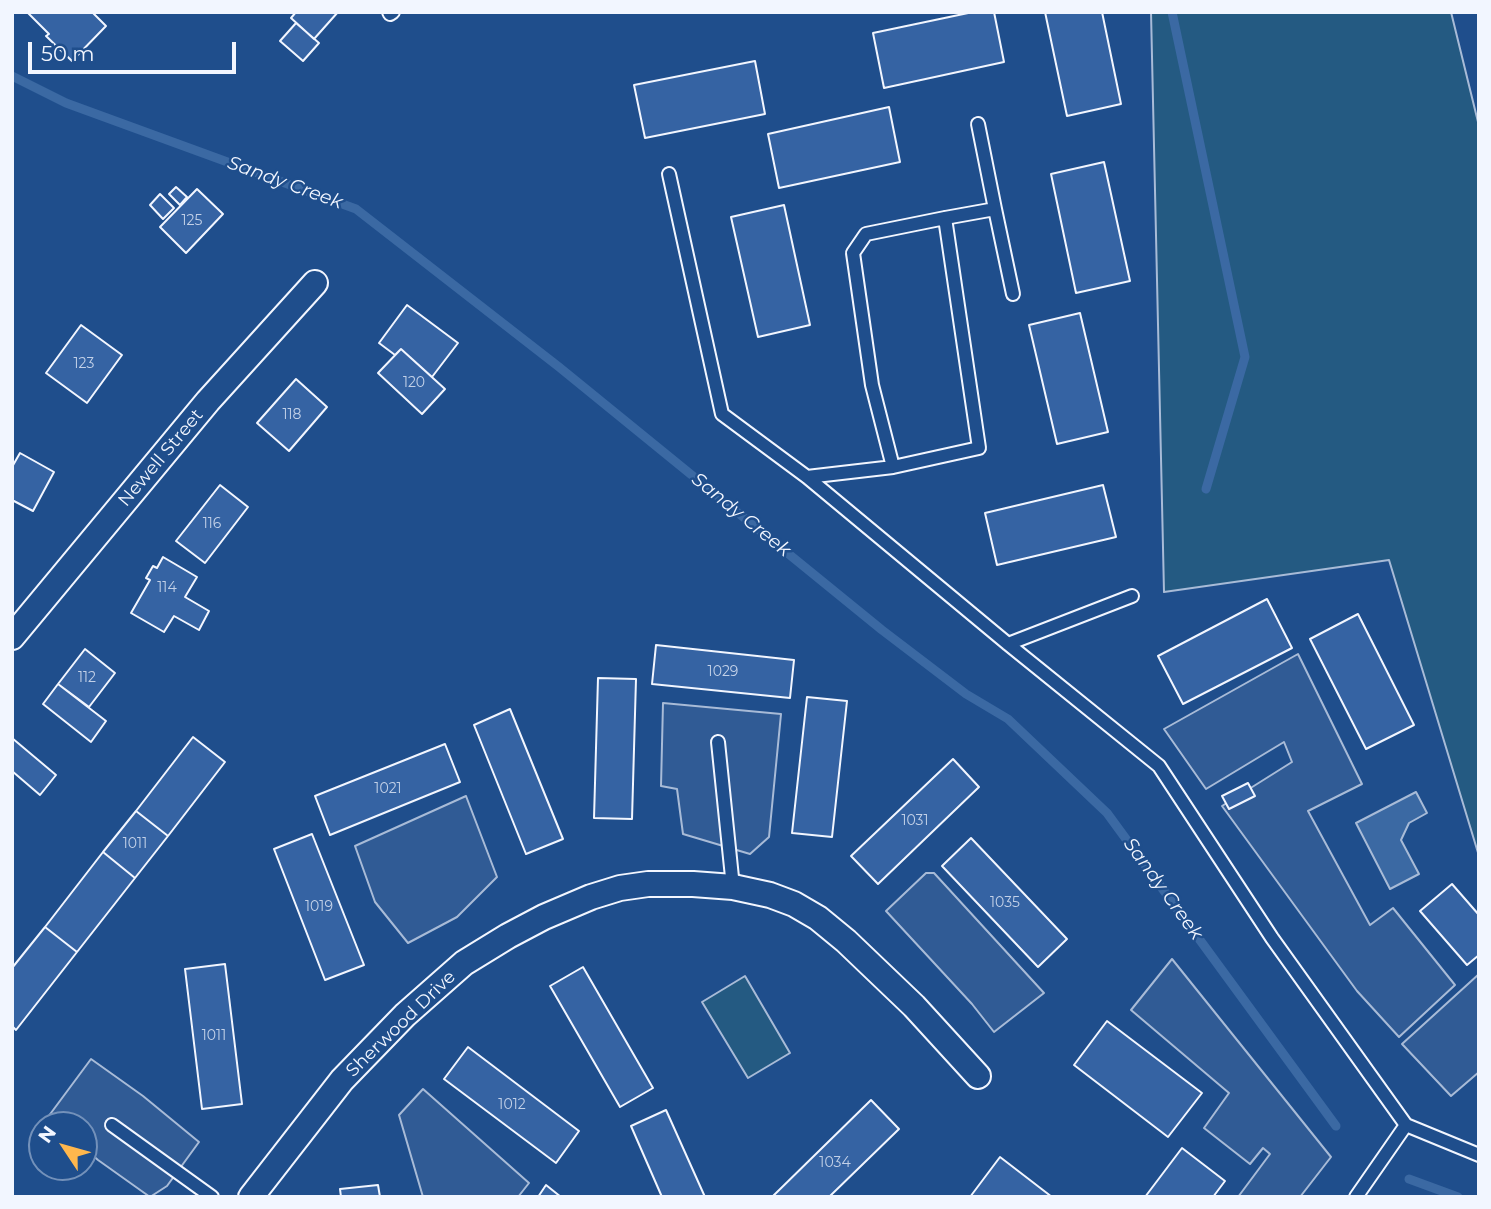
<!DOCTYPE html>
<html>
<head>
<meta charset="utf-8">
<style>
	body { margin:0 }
	#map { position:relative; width:1491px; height:1209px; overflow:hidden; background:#1f4e8c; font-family:Montserrat,sans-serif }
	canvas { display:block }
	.frame { position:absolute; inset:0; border:14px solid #f2f6ff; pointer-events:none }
	.north { position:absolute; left:28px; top:1111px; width:70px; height:70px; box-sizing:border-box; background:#1f4e8c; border:2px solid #7391ba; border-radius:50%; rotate:306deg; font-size:19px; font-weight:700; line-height:28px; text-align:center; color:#f2f6ff }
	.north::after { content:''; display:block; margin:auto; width:24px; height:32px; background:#ffb74d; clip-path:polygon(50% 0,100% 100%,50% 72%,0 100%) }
	.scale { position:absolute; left:28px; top:42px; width:208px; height:32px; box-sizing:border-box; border:4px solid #f2f6ff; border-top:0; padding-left:9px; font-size:21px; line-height:24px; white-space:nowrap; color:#f2f6ff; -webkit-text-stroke:5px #1f4e8c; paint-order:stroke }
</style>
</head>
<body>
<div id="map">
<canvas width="1491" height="1209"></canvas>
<div class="frame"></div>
<div class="north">N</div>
<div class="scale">50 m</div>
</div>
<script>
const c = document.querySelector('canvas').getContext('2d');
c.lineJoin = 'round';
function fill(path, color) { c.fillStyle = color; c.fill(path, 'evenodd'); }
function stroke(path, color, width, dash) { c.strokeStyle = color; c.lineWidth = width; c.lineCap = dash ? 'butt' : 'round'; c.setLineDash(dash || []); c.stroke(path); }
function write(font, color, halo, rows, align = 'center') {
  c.font = font + ' Montserrat,sans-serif'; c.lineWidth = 5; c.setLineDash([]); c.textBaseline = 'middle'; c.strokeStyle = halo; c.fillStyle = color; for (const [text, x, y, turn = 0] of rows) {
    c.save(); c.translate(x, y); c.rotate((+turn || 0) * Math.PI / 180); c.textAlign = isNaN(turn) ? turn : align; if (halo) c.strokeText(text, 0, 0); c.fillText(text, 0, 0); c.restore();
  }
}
const green = new Path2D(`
	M1151,12h300l28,114v730l-90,-296 -225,32z
	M745,976l45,77 -42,25 -46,-76z`);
fill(green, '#245a82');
stroke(green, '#a8bbd7', 2);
const parking = new Path2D(`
	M1298,654l64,130 -54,27 62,114 23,-17 62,77 -56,52 -42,-46 -135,-185 70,-44 -8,-20 -78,47 -42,-60z
	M663,703l118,11 -12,123 -19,17 -67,-20 -6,-45 -16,-3z
	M466,796l31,81 -40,40 -49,26 -33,-41 -20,-56z
	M926,873h8l110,120 -50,39 -22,-28 -86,-93z
	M1172,959l159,198 -31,40h-62l32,-43 -7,-6 -13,16 -46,-36 25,-35 -98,-83z
	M1479,974v98l-28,24 -49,-52z
	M91,1059l52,37 56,46 -32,44 -17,11 -52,-37 -14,-12v-23h-27l-9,-8z
	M423,1089l106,94 -11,14h-95l-24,-82z`);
fill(parking, '#305b95');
stroke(parking, '#a8bbd7', 2);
const water = new Path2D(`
	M1416,792l11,21 -18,10 -8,17 18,34 -29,15 -34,-66z`);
fill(water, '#3b69a3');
stroke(water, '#a8bbd7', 2);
stroke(new Path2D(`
	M1172,12l73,345 -39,132
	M12,76l54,27 290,106 203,158 323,263 84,64 42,25 99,94 229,313
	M1409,1179l49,18`), '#3b69a3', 9);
const building = new Path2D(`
	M27,12h65l14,14 -34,35 -26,-25 3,-2z
	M296,12h42l-24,27 -23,-21z
	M973,12h21l10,50 -120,26 -11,-55z
	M1045,12h57l19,92 -54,12z
	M296,23l23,20 -16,18 -23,-20z
	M755,61l10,53 -120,24 -11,-53z
	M889,107l11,55 -121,26 -11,-54z
	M1104,162l26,119 -54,12 -25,-119z
	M176,187l11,10 -7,8 -11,-11z
	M197,189l26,25 -37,39 -26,-26z
	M160,194l14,14 -11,11 -13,-14z
	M784,205l26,120 -52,12 -27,-120z
	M407,305l51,38 -26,34 -31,-28 -6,6 -16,-12z
	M1080,313l28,119 -51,12 -28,-119z
	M81,325l41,30 -35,48 -41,-30z
	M401,349l44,40 -23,25 -44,-41z
	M296,379l31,28 -38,44 -32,-28z
	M20,453l34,19 -21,39 -21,-11v-33z
	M220,485l28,22 -43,56 -29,-22z
	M1103,485l13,52 -119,28 -12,-52z
	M163,557l34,20 -12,20 24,14 -10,19 -25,-14 -10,16 -33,-19 19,-33 -4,-2 7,-12 4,2z
	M1267,599l25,49 -109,56 -25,-48z
	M1358,614l56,111 -48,24 -56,-110z
	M656,645l138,15 -4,38 -138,-14z
	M85,649l30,24 -26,34 -31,-23z
	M598,678l38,1 -4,140 -38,-1z
	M58,684l48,37 -15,21 -48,-38z
	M807,697l40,4 -15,136 -40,-4z
	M510,709l53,130 -37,15 -52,-129z
	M193,737l32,25 -57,74 -32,-25z
	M12,738l44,37 -16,20 -28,-24z
	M445,744l15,38 -130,53 -15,-39z
	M953,759l26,28 -101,97 -27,-28z
	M1248,783l7,13 -26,13 -7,-13z
	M136,811l32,25 -33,42 -32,-26z
	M312,834l52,131 -39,15 -51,-131z
	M971,838l96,101 -29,28 -96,-101z
	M103,852l32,26 -58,74 -32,-25z
	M1452,884l27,31v40l-12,10 -47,-54z
	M45,927l32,25 -61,78 -4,-4v-58z
	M225,964l17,140 -40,5 -17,-140z
	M583,967l70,121 -33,19 -70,-121z
	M1107,1021l95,72 -34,44 -94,-72z
	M468,1047l111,84 -23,32 -112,-84z
	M871,1100l28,29 -70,68h-57z
	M666,1110l39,87h-43l-31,-71z
	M1182,1148l43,33 -12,16h-68z
	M1000,1157l52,40h-82z
	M378,1185l2,12h-39l-1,-8z
	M546,1185l15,12h-23z`);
fill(building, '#3563a3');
stroke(building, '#f2f6ff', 2);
const lane = new Path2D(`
	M389,12l1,2 3,-2
	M669,174l53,240 85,63 201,167 151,122 113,172 134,187 73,30
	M995,209l18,85
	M945,218l50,-9 -17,-85
	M807,477l86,-10 86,-19 -34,-230 -79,16 -13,19 19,132 21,82
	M1008,644l124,-48
	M718,742l15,145
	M112,1125l100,72
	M1356,1197l50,-72`);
const street = new Path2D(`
	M12,637l196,-236 107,-118
	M251,1197l91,-117 63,-65 59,-52 44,-27 36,-19 47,-20 29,-9 28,-4h45l40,3 37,8 24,9 24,14 28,23 68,65 64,70`);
stroke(lane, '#f2f6ff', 16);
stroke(street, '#f2f6ff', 28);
stroke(lane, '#1f4e8c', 12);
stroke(street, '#1f4e8c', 24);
write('14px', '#c3d1e8', null, [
	["125",192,221],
	["123",84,364],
	["120",414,383],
	["118",292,415],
	["116",212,524],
	["114",167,588],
	["1029",723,672],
	["112",87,678],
	["1021",388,789],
	["1031",915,821],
	["1011",135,844],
	["1035",1005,903],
	["1019",319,907],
	["1011",214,1036],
	["1012",512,1105],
	["1034",835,1163]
]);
write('18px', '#f2f6ff', '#1f4e8c', [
	["Newell Street",161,458,-50],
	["Sherwood Drive",401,1024,-44]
]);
write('italic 19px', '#f2f6ff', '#1f4e8c', [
	["Sandy Creek",285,183,20],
	["Sandy Creek",741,515,39],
	["Sandy Creek",1163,889,54]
]);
</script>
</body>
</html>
